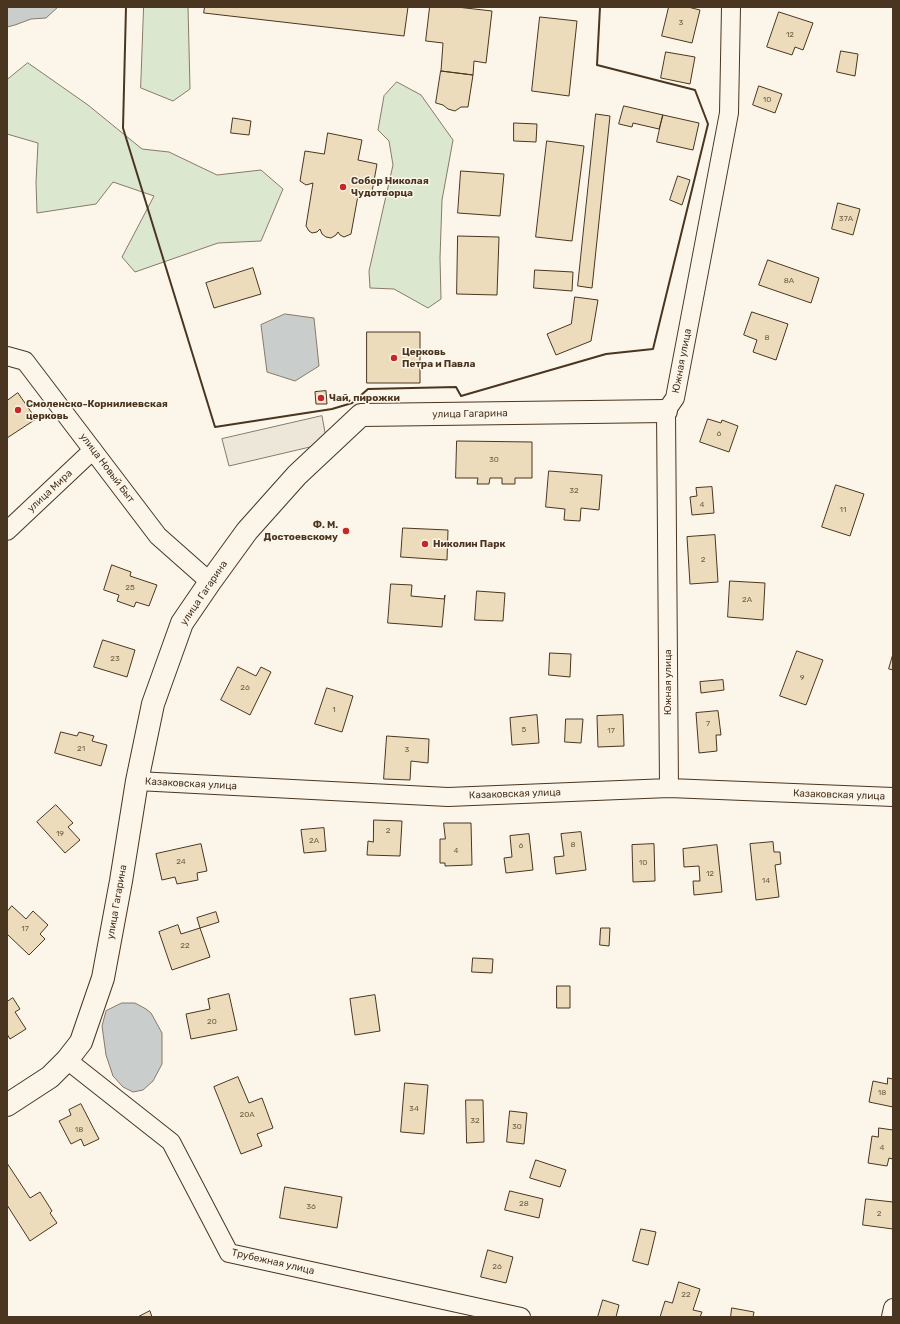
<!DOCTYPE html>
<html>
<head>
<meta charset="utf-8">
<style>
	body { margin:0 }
	#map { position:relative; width:900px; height:1324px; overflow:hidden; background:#fbf6e9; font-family:Rubik,sans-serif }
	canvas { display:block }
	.frame { position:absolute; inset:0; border:8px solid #4a3520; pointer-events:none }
</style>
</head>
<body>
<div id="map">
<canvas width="900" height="1324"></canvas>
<div class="frame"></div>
</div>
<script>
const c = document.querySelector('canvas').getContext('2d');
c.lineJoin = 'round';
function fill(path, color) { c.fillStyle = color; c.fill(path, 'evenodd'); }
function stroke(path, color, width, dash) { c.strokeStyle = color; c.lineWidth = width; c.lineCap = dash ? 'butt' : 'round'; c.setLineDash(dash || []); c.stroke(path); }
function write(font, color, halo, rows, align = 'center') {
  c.font = font + ' Rubik,sans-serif'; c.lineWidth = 3; c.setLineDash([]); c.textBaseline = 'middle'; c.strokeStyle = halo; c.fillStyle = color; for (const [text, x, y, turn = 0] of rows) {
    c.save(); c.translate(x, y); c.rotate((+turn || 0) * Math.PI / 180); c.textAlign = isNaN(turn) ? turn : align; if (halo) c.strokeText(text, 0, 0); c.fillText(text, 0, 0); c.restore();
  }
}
const green = new Path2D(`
	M144,7h44l2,82 -17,12 -32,-13z
	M28,63l60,42 54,44 27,3 48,23 44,-5 22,19 -22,52 -43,2 -83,29 -13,-15 32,-61 -41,-14 -17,22 -59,9 -1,-31 2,-39 -31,-9v-54z
	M397,82l24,13 32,45 -11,60 -2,58 1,41 -13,9 -34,-19 -24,-1 -1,-17 24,-106 -4,-24 -11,-11 6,-34z`);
fill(green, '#dce7d0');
stroke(green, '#887966', 1);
const parking = new Path2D(`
	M322,416l5,27 -98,23 -7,-27z`);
fill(parking, '#ede7d9');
stroke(parking, '#887966', 1);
const water = new Path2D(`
	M7,7h51l-12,11 -15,1 -16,6 -8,2z
	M285,314l29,4 5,48 -24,15 -28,-9 -6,-47z
	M122,1003h13l11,6 5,4 11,20v31l-9,17 -10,9 -10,2 -10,-5 -10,-11 -7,-21 -4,-29 4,-15z`);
fill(water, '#c9cecd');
stroke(water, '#887966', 1);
const building = new Path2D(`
	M205,7h203l-4,29 -200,-23z
	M430,7h27l35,4 -6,52 -12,-2 -1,14 -32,-4 2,-28 -17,-2z
	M669,7h19l12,3 -8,33 -30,-7z
	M779,12l34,11 -10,27 -8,-3 -3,8 -25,-8z
	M540,17l37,4 -8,75 -37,-5z
	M841,51l17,3 -3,22 -18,-4z
	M666,52l29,5 -5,27 -29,-6z
	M441,71l32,4 -5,32h-7l-6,4 -7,-2 -5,-4 -7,-2z
	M759,86l23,8 -7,19 -22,-8z
	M624,106l39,9 -4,14 -26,-6 -1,4 -13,-3z
	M596,114l14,2 -18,172 -14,-2z
	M663,115l36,8 -6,27 -36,-8z
	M233,118l18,3 -2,14 -18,-2z
	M514,123l23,1 -1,18 -22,-1z
	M328,133l34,7 -4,20 19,4 -5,28 -7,2 -6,-4 -8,44 -7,3 -4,-2 -2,-3 -2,3 -5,3 -5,-1 -4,-3 -2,-5 -3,3 -5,1 -3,-2 -3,-5 7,-43 -7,2 -6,-4 5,-30 19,3z
	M547,141l37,5 -12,95 -36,-4z
	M461,171l43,3 -4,42 -42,-3z
	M678,176l12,4 -8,25 -12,-5z
	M838,203l22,6 -7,26 -21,-6z
	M458,236l41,1 -2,58 -40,-1z
	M768,260l51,18 -8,25 -52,-18z
	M253,268l8,26 -47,14 -8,-25z
	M535,270l38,2 -1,19 -38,-3z
	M575,297l23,3 -7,41 -35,14 -9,-21 24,-10z
	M752,312l36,12 -12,36 -23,-8 4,-12 -13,-5z
	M367,332h53v51h-53z
	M326,391l1,13h-11l-1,-12z
	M18,393l18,26 -29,19v-37z
	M708,419l13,4 1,-3 16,6 -9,26 -29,-10z
	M457,441l75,1v36h-17v6h-13v-6h-12l-1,6h-12l1,-6h-22z
	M549,471l53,4 -3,35 -18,-2 -1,13 -16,-1 1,-11 -19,-2z
	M836,485l28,9 -14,42 -28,-9z
	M712,487l2,26 -22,2 -2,-18 7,-1 -1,-8z
	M403,528l45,2 -1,30 -46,-3z
	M715,535l3,47 -28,2 -3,-47z
	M112,565l19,7 -1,4 27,9 -8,21 -13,-4 -2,5 -17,-6 2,-6 -15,-5z
	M730,581l35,2 -2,37 -35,-3z
	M391,584l21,1 -1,11 33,3 1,-4 -3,32 -54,-4z
	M477,591l28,2 -2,28 -28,-1z
	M103,640l32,10 -8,27 -33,-10z
	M797,651l26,9 -17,45 -26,-9z
	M550,653l21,1 -1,23 -21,-2z
	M893,654v16l-4,-1z
	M238,667l18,9 5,-9 10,5 -21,43 -29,-15z
	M723,680l1,10 -23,3 -1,-11z
	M327,688l26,8 -11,36 -27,-8z
	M718,711l3,24h-5l1,16 -18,2 -3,-40z
	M537,715l2,28 -27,2 -2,-27z
	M623,715l1,31 -26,1 -1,-31z
	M566,719h17l-2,24 -16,-1z
	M61,732l16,4 2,-4 15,4 -2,5 15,4 -6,21 -46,-13z
	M387,736l42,3 -1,24 -17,-2 -1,19 -26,-1z
	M56,805l17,18 -5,4 12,13 -15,13 -28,-31z
	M374,820l28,1 -2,35 -33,-1 1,-14 5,1z
	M444,823h27l1,42 -27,1v-3h-5v-24h5z
	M324,828l2,23 -22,2 -3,-23z
	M581,832l5,38 -30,4 -2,-17 10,-1 -3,-22z
	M529,834l4,36 -27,3 -2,-15 8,-1 -2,-21z
	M773,842l1,10h6l1,12 -6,1 4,32 -23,3 -6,-56z
	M201,844l6,27 -10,2 1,7 -21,4 -2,-7 -13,3 -6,-26z
	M654,844l1,37 -22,1 -1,-37z
	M717,845l5,47 -28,3 -1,-14h7l-1,-15 -15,1 -1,-18z
	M12,906l14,13 7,-8 15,14 -8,9 5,5 -16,16 -22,-21v-25l1,1z
	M216,912l3,10 -19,6 -3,-10z
	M178,925l3,9 19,-6 10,29 -38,13 -13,-38z
	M601,928h9l-1,18 -9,-1z
	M473,958l20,1 -1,14 -20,-1z
	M557,986h13v22h-13z
	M229,994l8,36 -46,9 -5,-25 24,-5 -2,-10z
	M375,995l5,36 -25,4 -5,-36z
	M13,998l7,11 -5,3 11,17 -16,10 -3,-5v-32z
	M238,1077l11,26 13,-5 11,30 -16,6 5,12 -21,8 -27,-67z
	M888,1078l5,1v28l-24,-5 4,-21 14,3z
	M405,1083l23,2 -4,49 -23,-2z
	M466,1100h17l1,42 -17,1z
	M81,1104l18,35 -15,7 -3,-7 -10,5 -12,-23 12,-6 -2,-5z
	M510,1111l17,2 -3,31 -17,-2z
	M879,1128l14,2v29l-4,-1 -2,8 -19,-3 4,-27 6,1z
	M536,1160l30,10 -6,17 -30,-9z
	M7,1163l23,35 10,-6 12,19 -2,2 7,10 -27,18 -23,-36z
	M285,1187l57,10 -5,31 -57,-10z
	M510,1191l33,8 -4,19 -34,-8z
	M866,1199l27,3v27l-30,-4z
	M641,1229l15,3 -8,33 -15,-4z
	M488,1250l25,7 -7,26 -25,-6z
	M679,1282l21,7 -7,21 9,2 -2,5h-40l5,-16 7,2z
	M603,1300l16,5 -3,12h-18z
	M732,1308l22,4 -1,5h-22z
	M150,1311l2,6h-14z`);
fill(building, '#ecdcbc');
stroke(building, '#4a3520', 1);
const minor = new Path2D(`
	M7,356l18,5 133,175 52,46
	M7,531l86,-81
	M137,781l311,16 221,-9 224,9
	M669,788l-3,-377 9,-13 54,-285 2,-106
	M67,1060l104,82 58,111 292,64
	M891,1317l2,-9`);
const tertiary = new Path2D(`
	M7,1105l43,-28 17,-17 14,-18 22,-64 18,-97 16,-100 16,-77 29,-81 28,-41 37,-51 50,-56 64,-60 305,-4`);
stroke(minor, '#4a3520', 20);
stroke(tertiary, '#4a3520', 24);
stroke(minor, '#fbf6e9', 18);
stroke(tertiary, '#fbf6e9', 22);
stroke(new Path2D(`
	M126,7l-3,121 92,299 117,-18 20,-6 16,-14 88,-2 5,9 145,-42 47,-5 55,-225 -13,-34 -98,-25 3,-58`), '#4a3520', 2);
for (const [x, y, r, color] of [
	[343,187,4,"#c62828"],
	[394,358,4,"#c62828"],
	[321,398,4,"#c62828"],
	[18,410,4,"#c62828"],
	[346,531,4,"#c62828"],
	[425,544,4,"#c62828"]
]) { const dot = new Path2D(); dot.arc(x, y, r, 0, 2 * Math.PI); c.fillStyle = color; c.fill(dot); stroke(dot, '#fbf6e9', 1.5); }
write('8px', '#725f47', null, [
	["3",681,23],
	["12",790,35],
	["10",767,100],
	["37А",846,219],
	["8А",789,281],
	["8",767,338],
	["6",719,434],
	["30",494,460],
	["32",574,491],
	["4",702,505],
	["11",843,510],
	["2",703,560],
	["25",130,588],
	["2А",747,600],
	["23",115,659],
	["9",802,678],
	["26",245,688],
	["1",334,710],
	["7",708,724],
	["5",524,730],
	["17",611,731],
	["21",81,749],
	["3",407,750],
	["2",388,831],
	["19",60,834],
	["2А",314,841],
	["8",573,845],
	["6",521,846],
	["4",456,851],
	["24",181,862],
	["10",643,863],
	["12",710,874],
	["14",766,881],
	["17",25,929],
	["22",185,946],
	["20",212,1022],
	["18",882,1093],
	["34",414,1109],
	["20А",247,1115],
	["32",475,1121],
	["30",517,1127],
	["18",79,1130],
	["4",882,1148],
	["28",524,1204],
	["36",311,1207],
	["2",879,1214],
	["26",497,1267],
	["22",686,1295]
]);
write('bold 10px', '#4a3520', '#fbf6e9', [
	["Собор Николая",351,181],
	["Чудотворца",351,193],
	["Церковь",402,352],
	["Петра и Павла",402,364],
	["Чай, пирожки",329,398],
	["Смоленско-Корнилиевская",26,404],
	["церковь",26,416],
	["Ф. М.",338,525,"right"],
	["Достоевскому",338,537,"right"],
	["Николин Парк",433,544]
], 'left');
write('10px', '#4a3520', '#fbf6e9', [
	["Южная улица",682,361,-79],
	["улица Гагарина",470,414,-1],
	["улица Новый Быт",107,468,53],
	["улица Мира",50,491,-43],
	["улица Гагарина",204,593,-56],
	["Южная улица",668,682,-90],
	["Казаковская улица",191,784,3],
	["Казаковская улица",515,794,-2],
	["Казаковская улица",839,795,2],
	["улица Гагарина",117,902,-80],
	["Трубежная улица",273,1262,13]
]);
</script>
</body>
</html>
